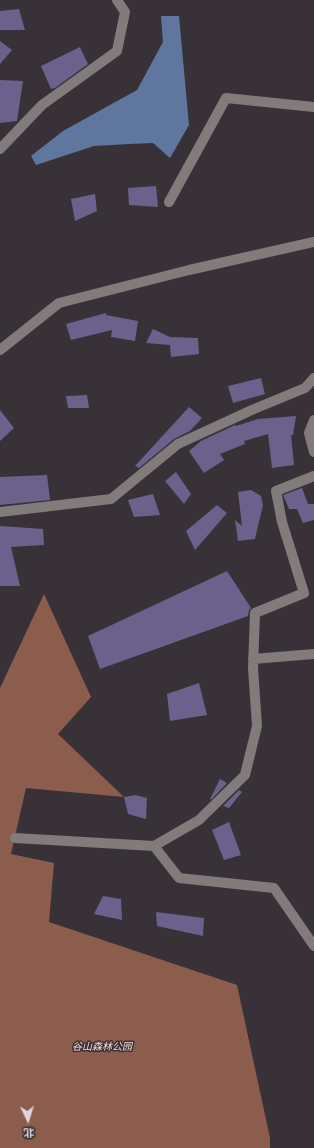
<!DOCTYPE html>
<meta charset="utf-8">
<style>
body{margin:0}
#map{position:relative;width:314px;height:1148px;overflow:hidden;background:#393138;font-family:Bitter,"Noto Sans SC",serif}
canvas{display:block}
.north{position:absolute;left:8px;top:1100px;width:40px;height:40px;-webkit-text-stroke:3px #393138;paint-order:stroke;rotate:176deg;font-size:11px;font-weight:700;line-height:16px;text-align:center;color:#dcd6db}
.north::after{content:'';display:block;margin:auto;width:14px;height:18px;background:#dcd6db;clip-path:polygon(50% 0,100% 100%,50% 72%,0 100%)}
</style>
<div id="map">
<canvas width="314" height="1148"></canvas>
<div class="north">北</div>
</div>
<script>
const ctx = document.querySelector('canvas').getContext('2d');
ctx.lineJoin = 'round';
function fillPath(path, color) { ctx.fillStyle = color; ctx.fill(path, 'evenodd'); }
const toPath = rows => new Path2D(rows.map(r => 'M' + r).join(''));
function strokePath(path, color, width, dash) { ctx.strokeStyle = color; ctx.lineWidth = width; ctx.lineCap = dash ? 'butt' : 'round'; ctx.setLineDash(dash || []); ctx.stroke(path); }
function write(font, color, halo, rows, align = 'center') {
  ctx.font = font + ' Bitter,"Noto Sans SC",serif'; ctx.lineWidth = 3; ctx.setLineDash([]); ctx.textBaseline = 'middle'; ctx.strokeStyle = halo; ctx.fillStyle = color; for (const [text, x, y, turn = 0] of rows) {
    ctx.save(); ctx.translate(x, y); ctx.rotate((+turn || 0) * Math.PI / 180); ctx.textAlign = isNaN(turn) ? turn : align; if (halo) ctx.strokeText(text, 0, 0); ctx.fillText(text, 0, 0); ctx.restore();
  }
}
const forest = toPath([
 [44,594,91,697,58,734,124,797,26,788,11,854,54,863,49,922,237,985,270,1138,270,1148,0,1148,0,688]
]);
const water = toPath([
 [161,16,179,16,189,125,170,158,153,143,129,144,94,146,36,165,31,156,63,131,137,90,163,42]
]);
const building = toPath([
 [19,9,25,30,0,30,0,11],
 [0,41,12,50,0,64],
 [80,47,88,64,55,88,51,89,41,66],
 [0,80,23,81,17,121,0,123],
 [156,186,158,207,129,205,128,188],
 [95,194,97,211,75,221,71,199],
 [106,313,106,315,138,321,135,341,111,337,112,330,71,340,66,324],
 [153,329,170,337,198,338,199,354,171,357,170,345,146,343],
 [261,378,265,394,233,403,228,386],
 [87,395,89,408,68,408,66,396],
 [189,407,202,418,190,431,174,439,139,468,135,466],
 [0,410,14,428,0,441],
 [296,416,293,435,291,435,294,465,272,468,268,434,244,441,245,444,220,454,224,460,204,473,189,451,201,441,235,425,236,426,258,419],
 [176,472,191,494,184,504,165,481],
 [47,475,50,500,0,505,0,477],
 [302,488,308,504,314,504,314,520,303,523,297,509,289,509,283,495],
 [251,490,261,496,263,505,255,539,238,541,235,520,242,526,238,492],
 [153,494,160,515,134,517,128,500],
 [217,505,227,513,195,550,186,531],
 [0,526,43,529,44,545,11,547,20,586,0,586],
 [227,571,251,608,249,610,248,616,100,669,88,636],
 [199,683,207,715,170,721,167,694],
 [220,779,227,783,211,800,210,799],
 [239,790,242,792,229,808,223,806],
 [135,795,147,798,146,819,128,814,124,797],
 [229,822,241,855,224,860,212,830],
 [103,896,121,899,122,920,94,914],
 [156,912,204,918,203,936,157,926]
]);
const minor = toPath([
 [0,149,42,105,117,51,125,12,117,0],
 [169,202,226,98,314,107],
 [0,350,59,303,189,270,314,242],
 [314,420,309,433,314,452],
 [0,512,111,499,178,444,254,409,305,388,314,378],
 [253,659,314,654],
 [15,838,154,846,199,820,245,775,257,726,253,668,255,613,304,593,282,522,276,491,314,476],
 [154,846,179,878,274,888,314,946]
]);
const parkNames = [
 ["谷山森林公园",102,1047]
];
fillPath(forest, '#8c5d4d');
fillPath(water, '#5f779e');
fillPath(building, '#6b618c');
strokePath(minor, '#817b7c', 10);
write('italic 10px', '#fadacf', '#393138', parkNames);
</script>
